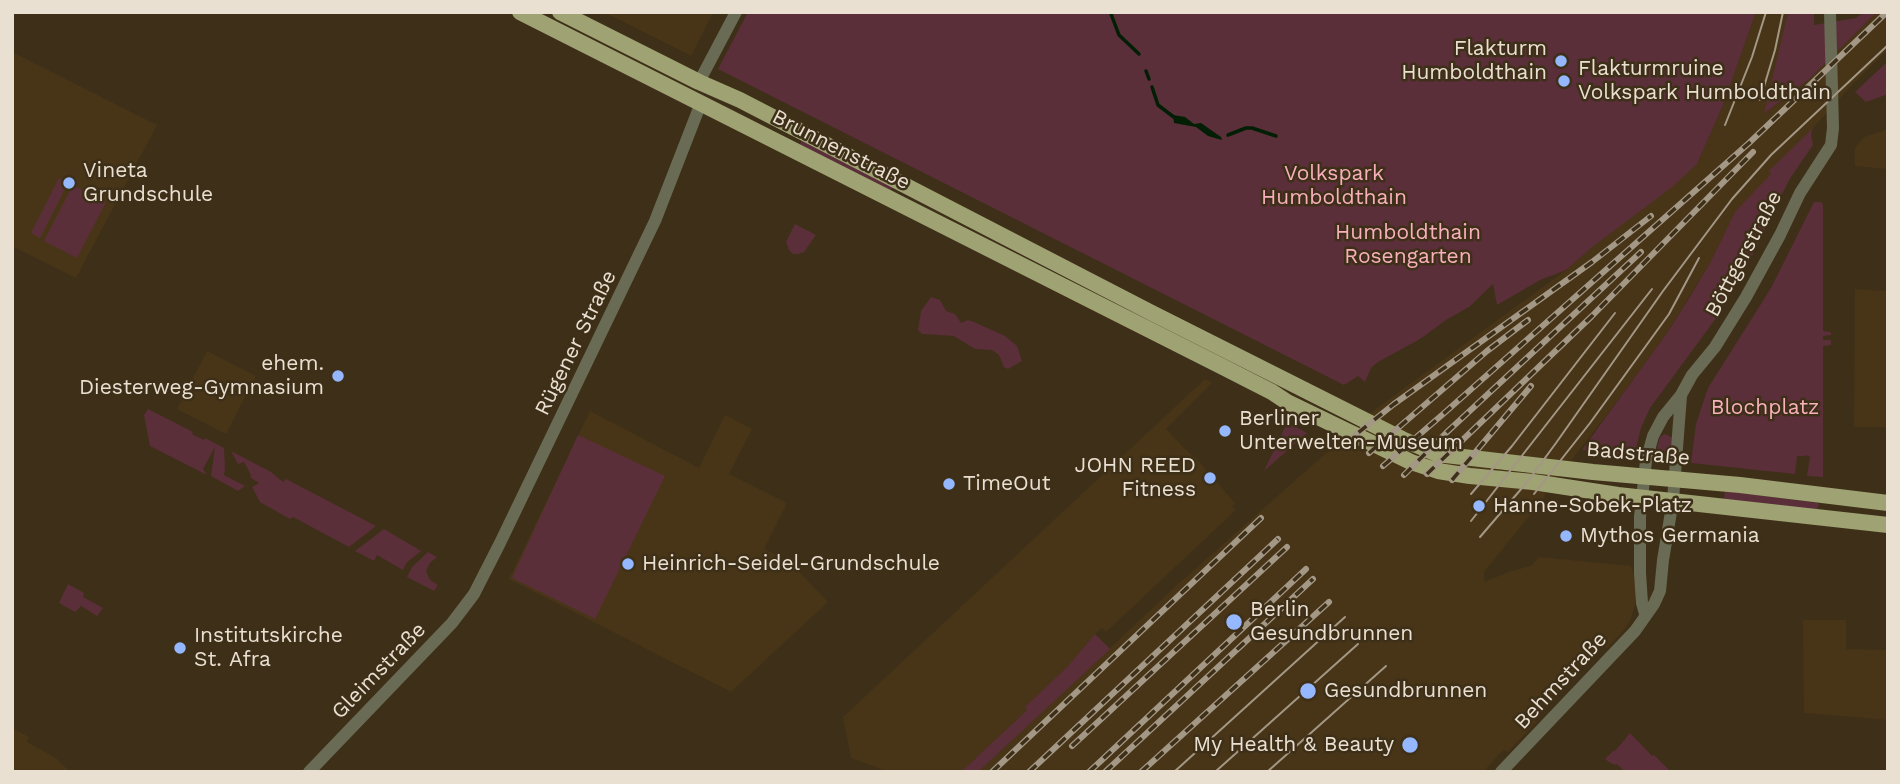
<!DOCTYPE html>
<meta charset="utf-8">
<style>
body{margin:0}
#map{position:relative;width:1900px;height:784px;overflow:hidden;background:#3e2f18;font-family:"Work Sans",sans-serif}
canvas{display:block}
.frame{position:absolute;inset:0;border:14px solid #eae0d2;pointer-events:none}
</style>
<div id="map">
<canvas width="1900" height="784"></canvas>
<div class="frame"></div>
</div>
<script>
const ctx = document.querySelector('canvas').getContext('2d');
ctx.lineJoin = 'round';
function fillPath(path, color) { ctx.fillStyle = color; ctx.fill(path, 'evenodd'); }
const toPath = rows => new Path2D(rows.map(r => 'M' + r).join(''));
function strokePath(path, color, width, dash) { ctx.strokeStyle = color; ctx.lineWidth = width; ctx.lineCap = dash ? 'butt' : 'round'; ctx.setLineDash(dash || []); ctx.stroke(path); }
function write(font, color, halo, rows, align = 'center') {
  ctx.font = font + ' "Work Sans",sans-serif'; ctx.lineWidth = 5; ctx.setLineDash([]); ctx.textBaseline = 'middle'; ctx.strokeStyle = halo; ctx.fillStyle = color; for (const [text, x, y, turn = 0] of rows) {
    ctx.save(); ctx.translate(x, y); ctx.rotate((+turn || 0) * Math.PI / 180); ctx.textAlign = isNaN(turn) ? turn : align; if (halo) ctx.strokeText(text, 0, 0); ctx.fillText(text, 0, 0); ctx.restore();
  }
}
const built = toPath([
 [604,12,713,12,691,56],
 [1756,12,1788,12,1765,114,1808,80,1877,12,1888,12,1888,49,1851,86,1813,128,1770,171,1772,174,1735,212,1710,263,1667,333,1609,412,1545,494,1544,498,1484,572,1484,582,1511,571,1531,566,1539,557,1631,566,1636,582,1635,605,1630,621,1623,631,1607,648,1602,646,1534,718,1536,722,1508,752,1503,750,1483,772,978,772,1177,585,1377,408,1566,270,1592,247,1697,164,1723,105],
 [12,52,157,125,76,278,12,246],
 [1888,129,1888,169,1855,166,1855,148,1864,137],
 [1855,289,1888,291,1888,427,1854,427],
 [207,351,256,376,226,434,177,409],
 [1205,379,1212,383,1166,429,1193,457,1194,456,1235,503,1232,506,1236,510,1106,632,1102,628,1095,634,1068,666,1025,707,1027,710,961,772,889,772,851,758,843,717],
 [590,411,699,468,725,415,752,429,729,474,787,503,764,549,790,562,828,602,731,692,509,579],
 [1803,620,1846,620,1846,649,1888,650,1888,720,1804,713],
 [12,728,29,737,27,742,56,758,70,772,12,772]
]);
const green = toPath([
 [748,12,1756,12,1723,105,1697,164,1672,187,1592,247,1566,270,1540,280,1497,305,1493,284,1469,307,1446,320,1420,339,1378,362,1371,368,1365,382,1358,376,1344,385,718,69],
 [1788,12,1814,12,1814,25,1856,18,1863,12,1877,12,1808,80,1764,114],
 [1888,61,1888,94,1866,102,1855,92],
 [1813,128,1811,134,1813,145,1789,180,1752,256,1719,314,1650,408,1641,428,1634,456,1582,450,1667,333,1688,300,1710,263,1735,212,1771,174,1769,171],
 [801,141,803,141,893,187,890,192,800,146],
 [59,178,68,183,40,238,31,233],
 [73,185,106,202,77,258,44,241],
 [1814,202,1821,202,1823,205,1823,331,1831,332,1831,335,1823,336,1823,340,1831,340,1831,345,1823,346,1823,477,1807,476,1810,457,1806,455,1805,456,1797,456,1795,474,1691,463,1696,424,1708,388,1771,288],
 [795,224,816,235,804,252,798,254,793,254,789,250,786,242],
 [931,297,940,300,946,311,955,314,961,323,968,320,974,322,1005,336,1017,346,1022,361,1008,369,1004,367,999,355,992,350,975,349,954,336,922,334,918,330,921,311],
 [148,409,193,432,192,434,204,440,205,438,224,448,225,468,224,475,245,486,238,491,211,476,215,447,203,469,207,475,150,446,144,415],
 [1289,423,1307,433,1264,471,1285,427],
 [1665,434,1671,437,1672,440,1670,461,1654,459,1660,437],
 [578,435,665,476,595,619,512,578],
 [231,451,271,472,283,482,286,479,376,526,349,547,293,517,290,519,260,502,252,487,259,483,250,477,251,475,244,462,238,464],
 [1725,491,1818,503,1819,505,1817,510,1724,499],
 [384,529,421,551,406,563,403,570,377,555,374,561,355,551],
 [428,552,437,557,430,563,426,571,430,580,438,585,434,591,407,577,412,567],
 [68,584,84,593,83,597,103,608,97,616,81,606,75,612,59,603],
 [1095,634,1110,649,978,772,961,772,1027,710,1025,707,1068,666],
 [1630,733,1652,756,1654,755,1671,772,1625,772,1617,764,1615,765,1609,762,1605,759,1614,750,1615,751]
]);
const water = toPath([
 [1173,115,1185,117,1194,124,1201,123,1221,137,1222,140,1208,136,1196,127,1174,123]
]);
const stream = toPath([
 [1111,14,1119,35,1139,54],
 [1146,71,1149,79],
 [1152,87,1158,105,1175,118],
 [1228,135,1246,128,1252,128,1276,136]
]);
const minor = toPath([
 [699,82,736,12],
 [1645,614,1642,603,1640,573,1640,517,1646,461,1653,436,1663,417,1681,395,1692,375,1715,347,1746,297,1780,235,1800,193,1831,145,1833,128,1830,12],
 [309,772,452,623,474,594,500,543,655,221,701,103],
 [1501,772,1635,631,1654,604,1660,591,1663,560,1673,500,1681,396]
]);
const major = toPath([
 [520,12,1223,367,1272,392,1287,402,1411,462,1438,471,1470,476,1533,482,1618,495,1888,525],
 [560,12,699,82,740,100,1150,312,1402,439,1437,454,1593,472,1740,485,1888,503]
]);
const tram = toPath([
 [1760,100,1775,50,1783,12],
 [1725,125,1752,57,1766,12],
 [1471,494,1512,446,1615,313],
 [1534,494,1590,423,1669,314,1699,258],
 [1471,521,1652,289],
 [1480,537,1528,481,1556,443,1663,291,1732,199,1771,155,1888,45],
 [1174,772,1345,617],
 [1215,772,1358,644],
 [1267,772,1386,666]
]);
const rail = toPath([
 [1343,445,1394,404,1592,262,1651,216],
 [1369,453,1487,351,1528,320],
 [1383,466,1442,415,1749,143,1887,12],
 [1427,474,1592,316,1753,152],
 [1404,475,1446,433,1641,252],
 [1452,480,1531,386],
 [1072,746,1287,547],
 [992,772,1261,518],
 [1029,772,1278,539],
 [1089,772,1306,569],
 [1105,772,1313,579],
 [1141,772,1329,602]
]);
const markers = [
 [1561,61,7,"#94b7fd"],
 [1564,81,7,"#94b7fd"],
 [69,183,7,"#94b7fd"],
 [338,376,7,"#94b7fd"],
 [1225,431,7,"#94b7fd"],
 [1210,478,7,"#94b7fd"],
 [949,484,7,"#94b7fd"],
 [1479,506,7,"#94b7fd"],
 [1566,536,7,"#94b7fd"],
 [628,564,7,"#94b7fd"],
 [1234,622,9,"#94b7fd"],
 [180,648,7,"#94b7fd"],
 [1308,691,9,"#94b7fd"],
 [1410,745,9,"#94b7fd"]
];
const poiNames = [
 ["Flakturm",1547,49,"right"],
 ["Humboldthain",1547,73,"right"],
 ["Flakturmruine",1578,69],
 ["Volkspark Humboldthain",1578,93],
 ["Vineta",83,171],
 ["Grundschule",83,195],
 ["ehem.",324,364,"right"],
 ["Diesterweg-Gymnasium",324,388,"right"],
 ["Berliner",1239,419],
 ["Unterwelten-Museum",1239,443],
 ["JOHN REED",1196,466,"right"],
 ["Fitness",1196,490,"right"],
 ["TimeOut",963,484],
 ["Hanne-Sobek-Platz",1493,506],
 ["Mythos Germania",1580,536],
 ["Heinrich-Seidel-Grundschule",642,564],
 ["Berlin",1250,610],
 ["Gesundbrunnen",1250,634],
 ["Institutskirche",194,636],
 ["St. Afra",194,660],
 ["Gesundbrunnen",1324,691],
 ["My Health & Beauty",1394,745,"right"]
];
const streetNames = [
 ["Brunnenstraße",841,150,27],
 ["Böttgerstraße",1744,254,-62],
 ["Rügener Straße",576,343,-64],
 ["Badstraße",1638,454,5],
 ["Gleimstraße",379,671,-46],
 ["Behmstraße",1561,681,-47]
];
const parkNames = [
 ["Volkspark",1334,174],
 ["Humboldthain",1334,198],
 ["Humboldthain",1408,233],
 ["Rosengarten",1408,257],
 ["Blochplatz",1765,408]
];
fillPath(built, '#483517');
fillPath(green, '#5b2f39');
fillPath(water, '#021f05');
strokePath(stream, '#021f05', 3.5);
strokePath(minor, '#696b54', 12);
strokePath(major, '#9fa273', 16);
strokePath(tram, '#a39785', 2);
strokePath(rail, '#a39785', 6);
strokePath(rail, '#3e2f18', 3.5, [10]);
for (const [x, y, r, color] of markers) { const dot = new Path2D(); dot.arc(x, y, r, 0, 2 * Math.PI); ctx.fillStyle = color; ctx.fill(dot); strokePath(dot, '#3e2f18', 2.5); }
write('21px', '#eae0d2', '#3e2f18', poiNames, 'left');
write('21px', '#eae0d2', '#3e2f18', streetNames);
write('21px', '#f8b0bd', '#3e2f18', parkNames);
</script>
